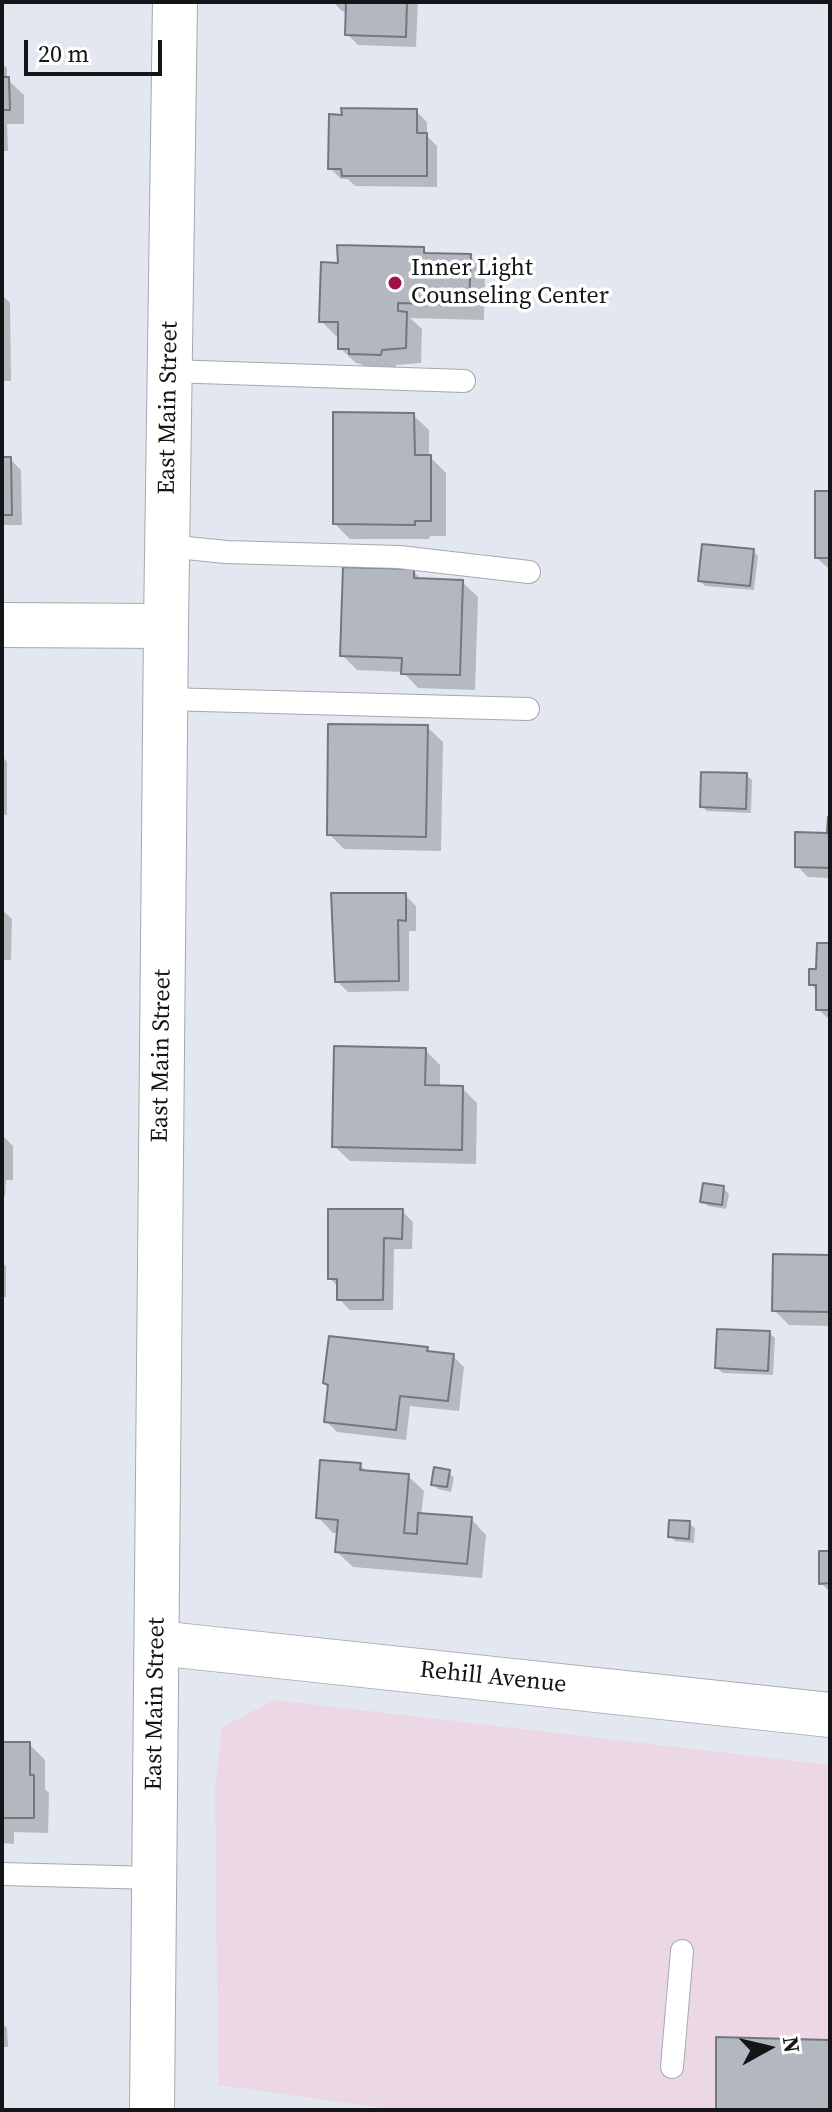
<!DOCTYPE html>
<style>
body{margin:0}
#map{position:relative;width:832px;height:2112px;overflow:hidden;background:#e3e8f0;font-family:"Source Serif 4",serif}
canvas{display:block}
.frame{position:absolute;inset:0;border:4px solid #131517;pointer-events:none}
.north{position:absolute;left:728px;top:2008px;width:80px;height:80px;-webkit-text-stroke:6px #fff;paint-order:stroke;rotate:82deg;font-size:22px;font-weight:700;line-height:32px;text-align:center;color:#131517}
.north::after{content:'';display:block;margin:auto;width:28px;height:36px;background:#131517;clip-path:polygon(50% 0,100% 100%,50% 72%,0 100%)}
.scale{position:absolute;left:24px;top:40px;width:138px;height:36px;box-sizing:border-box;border:4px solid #131517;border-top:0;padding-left:10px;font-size:24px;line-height:28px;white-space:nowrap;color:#131517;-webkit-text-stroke:6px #fff;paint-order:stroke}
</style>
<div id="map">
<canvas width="832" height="2112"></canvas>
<div class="frame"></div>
<div class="north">N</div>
<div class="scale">20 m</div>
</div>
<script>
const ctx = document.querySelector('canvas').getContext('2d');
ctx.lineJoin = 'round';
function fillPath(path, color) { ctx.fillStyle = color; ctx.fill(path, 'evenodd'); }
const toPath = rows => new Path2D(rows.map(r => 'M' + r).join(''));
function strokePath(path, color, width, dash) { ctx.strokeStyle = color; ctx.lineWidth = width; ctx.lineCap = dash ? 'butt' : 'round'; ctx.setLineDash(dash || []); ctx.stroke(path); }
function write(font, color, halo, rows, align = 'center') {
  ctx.font = font + ' "Source Serif 4",serif'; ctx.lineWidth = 7; ctx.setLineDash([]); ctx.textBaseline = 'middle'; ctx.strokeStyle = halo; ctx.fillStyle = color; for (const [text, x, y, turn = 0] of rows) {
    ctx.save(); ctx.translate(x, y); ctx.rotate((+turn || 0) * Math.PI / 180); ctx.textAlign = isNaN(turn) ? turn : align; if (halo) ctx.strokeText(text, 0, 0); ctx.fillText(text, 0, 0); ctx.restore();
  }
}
const medical = toPath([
 [275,1700,830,1765,830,2110,398,2110,218,2085,215,1788,222,1727]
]);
const shadow = toPath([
 [333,2,418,2,416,47,358,45,347,34,348,12,342,11],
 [2,63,7,68,7,79,24,95,24,124,7,124,8,151,3,151,2,175],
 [416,111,427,122,427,136,437,146,437,187,355,186,348,179,341,179,330,168,344,117],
 [423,249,429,255,470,256,485,271,484,320,410,318,422,329,421,363,396,365,396,369,366,368,361,364,356,363,340,348,340,336,336,336,321,321,340,265],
 [2,295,10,303,11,381,2,381],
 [413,415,429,430,429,456,446,473,446,536,430,536,429,539,350,539,335,524],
 [2,459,10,459,21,470,22,525,2,525],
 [830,493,830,568,828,568,817,558],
 [753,551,758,556,754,590,705,586,700,581],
 [413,571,422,580,462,582,478,597,475,690,418,688,403,672,357,670,342,655],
 [427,727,443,742,441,851,344,849,329,834],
 [2,756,7,762,7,815,2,815],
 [746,775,752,780,751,813,707,811,702,806],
 [830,823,830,878,808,877,797,866,797,834,829,835],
 [405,895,416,906,416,931,409,931,409,991,348,992,337,981],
 [2,910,12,919,11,960,2,960],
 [830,945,830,1020,818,1009,818,992,811,984],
 [425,1050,440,1065,440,1087,462,1088,477,1103,476,1164,350,1161,334,1146],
 [2,1135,13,1146,13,1180,6,1180,5,1196,2,1196],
 [723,1188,729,1194,726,1209,708,1206,702,1201],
 [402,1211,413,1222,412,1249,394,1249,393,1310,350,1310,339,1299,339,1288,330,1278],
 [830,1257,830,1326,789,1325,774,1310],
 [2,1262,6,1266,6,1297,2,1297],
 [769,1333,775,1338,773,1375,723,1373,717,1368],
 [427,1349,431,1353,453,1356,464,1367,459,1411,410,1406,406,1440,337,1432,326,1421,330,1387,325,1383],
 [2,1413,4,1416,4,1457,2,1457],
 [360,1465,367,1472,408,1476,424,1491,421,1515,471,1519,486,1535,482,1578,353,1567,337,1552,339,1533,333,1533,318,1517],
 [449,1472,454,1478,451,1492,438,1489,433,1484],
 [689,1523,695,1528,694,1543,675,1541,670,1536],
 [830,1553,830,1592,821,1583],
 [2,1744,29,1744,45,1760,45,1789,49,1793,48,1833,14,1832,14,1844,2,1843],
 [2,2023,7,2028,8,2047,2,2047]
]);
const building = toPath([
 [346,2,407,2,406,37,345,35,346,2],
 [2,77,9,77,10,110,2,110,2,77],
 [341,108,417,109,417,133,427,133,427,176,342,176,341,169,328,169,329,114,342,115,341,108],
 [337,245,424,247,424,253,471,254,469,305,398,303,398,311,407,312,406,348,382,350,381,355,349,354,349,349,338,349,338,322,319,322,321,262,338,263,337,245],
 [333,412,414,413,415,455,431,455,431,521,415,521,415,525,333,524,333,412],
 [2,457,11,457,12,515,2,515,2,457],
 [815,491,830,491,830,558,815,558,815,491],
 [702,544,754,549,750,586,698,581,702,544],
 [343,567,414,569,414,578,463,580,460,675,401,674,402,658,340,656,343,567],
 [328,724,428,725,426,837,327,835,328,724],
 [701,772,747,773,746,809,700,807,701,772],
 [828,817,830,868,795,867,795,832,827,833,828,817],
 [331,893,406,893,406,921,398,920,399,981,335,982,331,893],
 [817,943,830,943,830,1010,816,1010,816,985,809,985,809,969,816,969,817,943],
 [334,1046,426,1048,425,1085,463,1086,462,1150,332,1147,334,1046],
 [703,1183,724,1186,722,1205,700,1202,703,1183],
 [328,1209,403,1209,402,1239,384,1238,383,1300,337,1300,337,1279,328,1279,328,1209],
 [773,1254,830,1255,830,1367,830,1312,772,1311,773,1254],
 [717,1329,770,1331,768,1371,715,1368,717,1329],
 [329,1336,428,1347,427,1351,454,1354,448,1401,400,1396,396,1430,324,1422,328,1385,323,1383,329,1336],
 [320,1460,361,1463,360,1470,409,1474,404,1533,417,1534,418,1513,472,1517,467,1564,335,1552,338,1520,316,1518,320,1460],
 [434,1467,450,1470,447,1487,431,1485,434,1467],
 [669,1520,690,1521,689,1539,668,1537,669,1520],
 [819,1551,830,1551,830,1583,819,1584,819,1551],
 [2,1742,30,1742,30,1775,34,1775,34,1818,2,1818,2,1742],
 [716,2037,830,2040,830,2110,716,2110,716,2037]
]);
const lane = toPath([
 [170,371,464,381],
 [167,546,226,552,399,557,529,572],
 [165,699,528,709],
 [2,1874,154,1878],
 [672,2067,682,1951]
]);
const street = toPath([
 [2,625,166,626],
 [157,1643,830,1715]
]);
const secondary = toPath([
 [152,2110,166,626,175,2]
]);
const markers = [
 [395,283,8,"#a60f45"]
];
const poiNames = [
 ["Inner Light",411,269],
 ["Counseling Center",411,297]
];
const streetNames = [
 ["East Main Street",169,408,-89],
 ["East Main Street",162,1056,-89],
 ["Rehill Avenue",493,1678,6],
 ["East Main Street",156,1704,-89]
];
fillPath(medical, '#ecd7e5');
fillPath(shadow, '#0003');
fillPath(building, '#b3b8c0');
strokePath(building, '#72777e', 2);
strokePath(lane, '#a4a9b1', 24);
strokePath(street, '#a4a9b1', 46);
strokePath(secondary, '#a4a9b1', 46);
strokePath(lane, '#fff', 22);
strokePath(street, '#fff', 44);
strokePath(secondary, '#fff', 44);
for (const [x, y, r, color] of markers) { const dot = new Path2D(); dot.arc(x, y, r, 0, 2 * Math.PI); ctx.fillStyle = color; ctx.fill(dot); strokePath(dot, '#fff', 3); }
write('24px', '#131517', '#fff', poiNames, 'left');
write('24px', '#131517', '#fff', streetNames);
</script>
